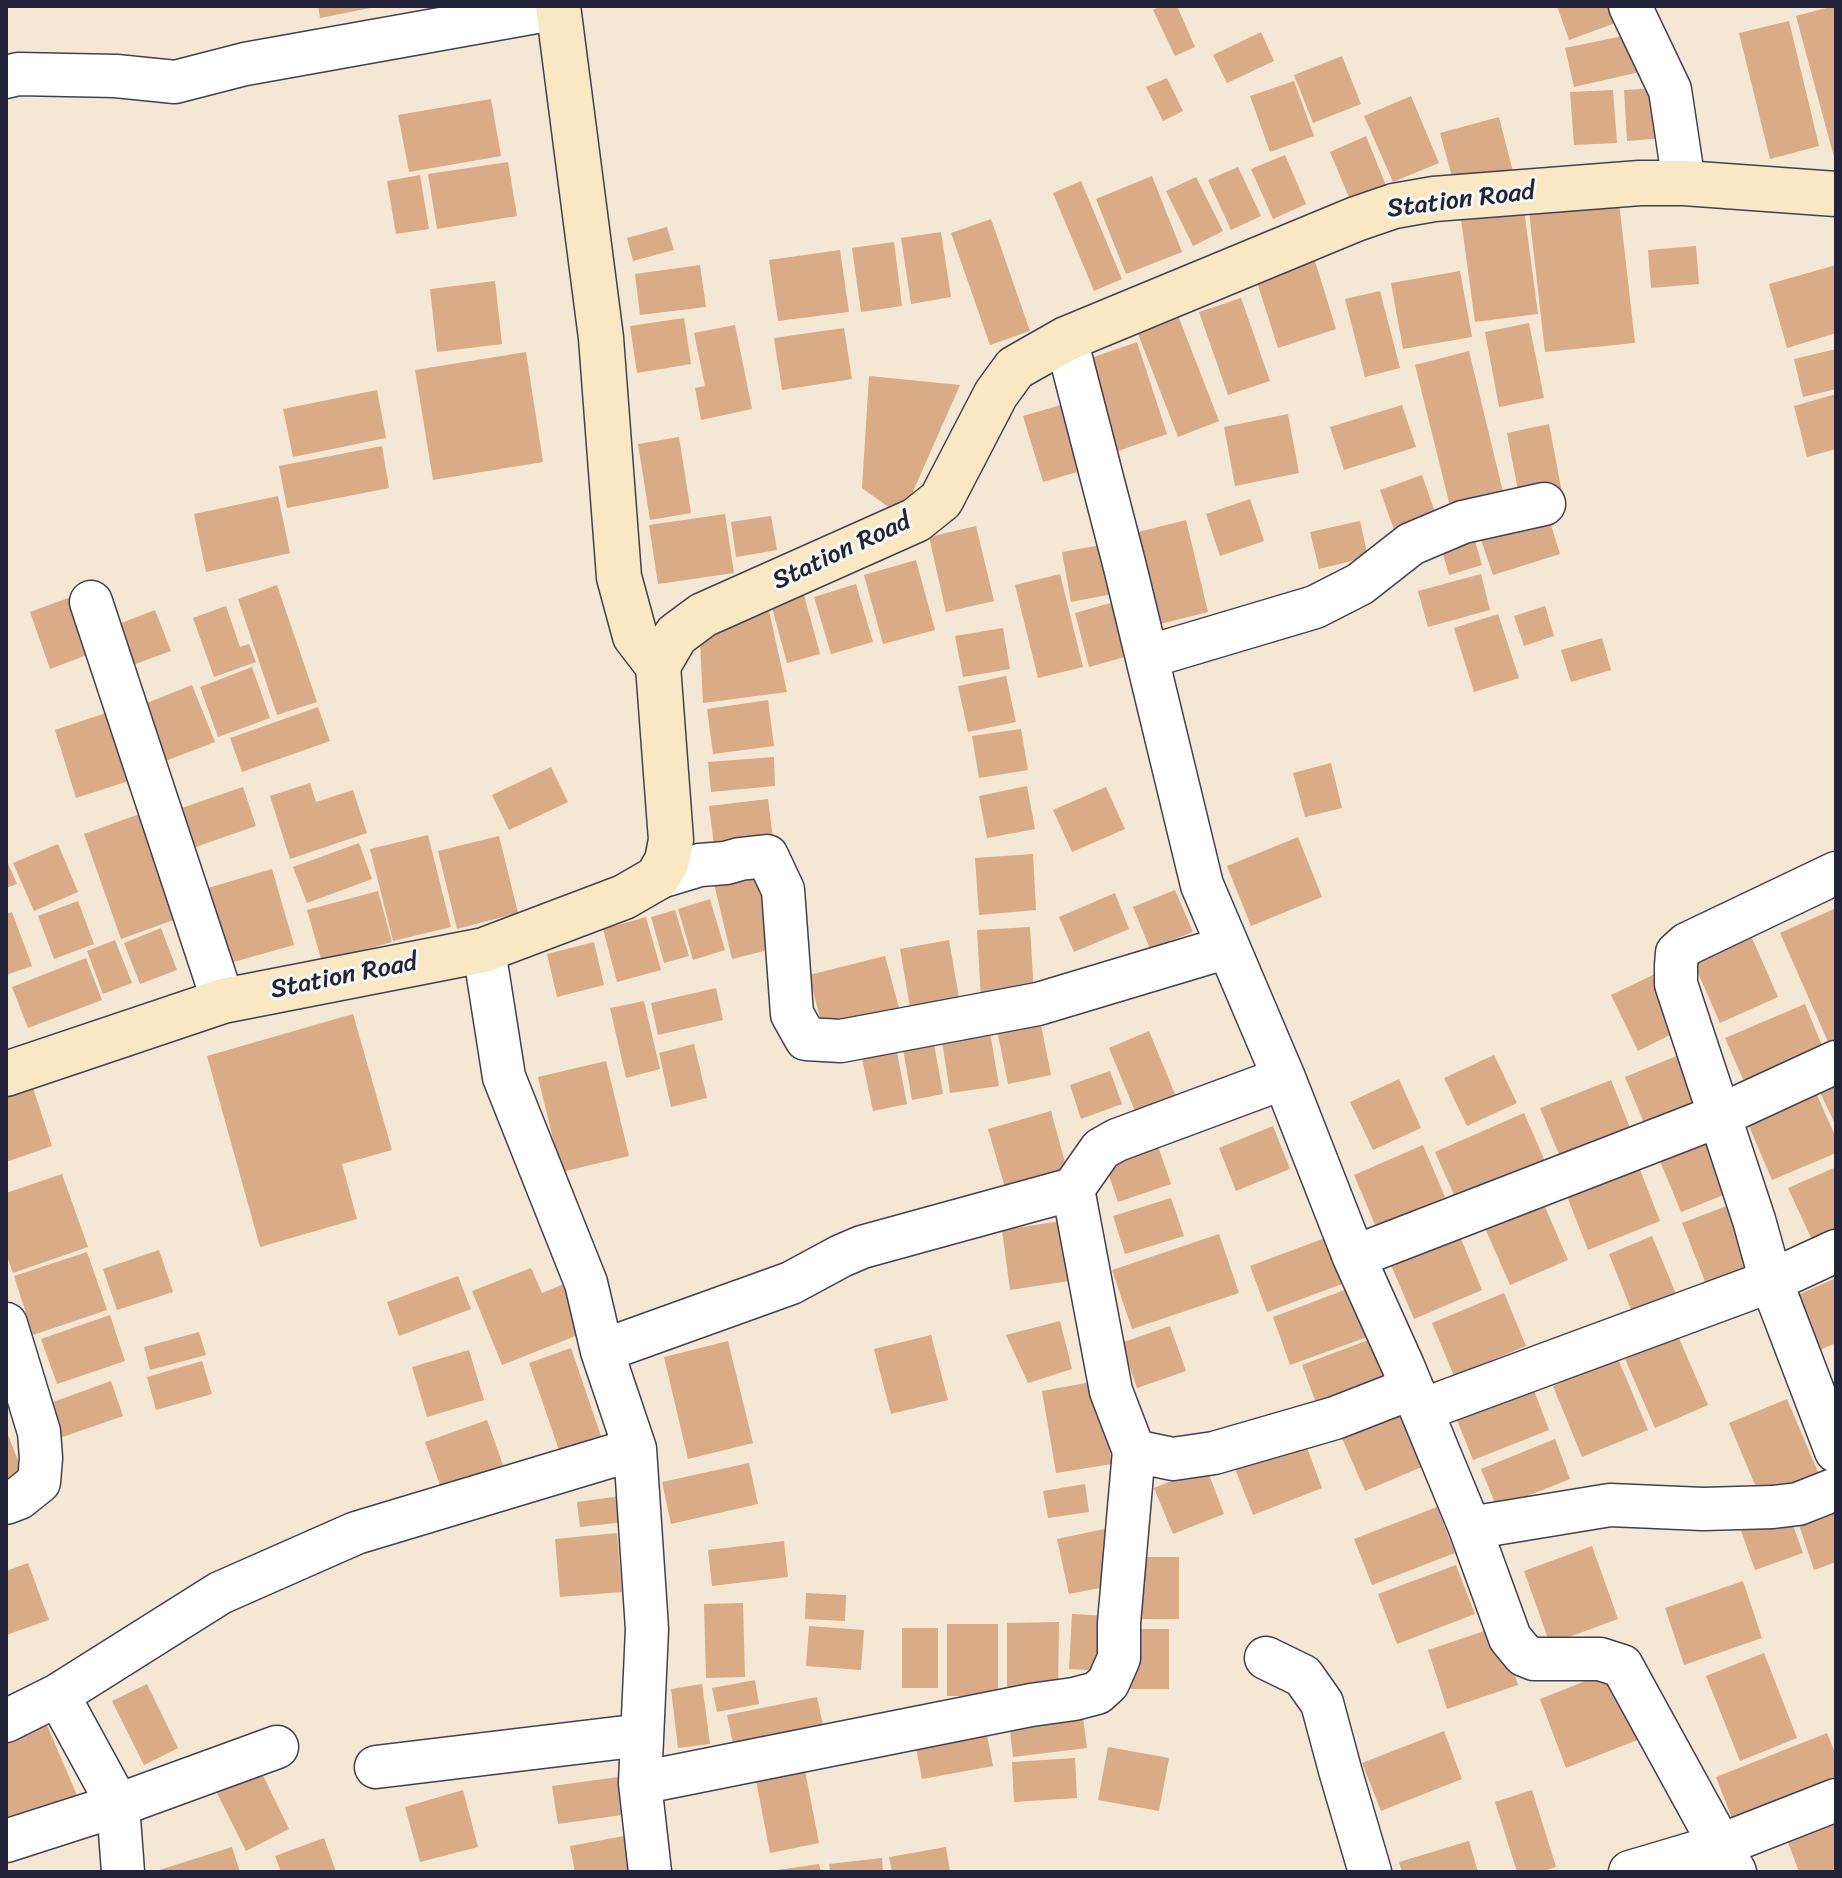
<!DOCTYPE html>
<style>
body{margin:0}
#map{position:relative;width:1842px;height:1878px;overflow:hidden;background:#f4e7d4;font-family:Sriracha,sans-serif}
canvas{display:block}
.frame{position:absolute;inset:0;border:8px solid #22223b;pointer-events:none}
</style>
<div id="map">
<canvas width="1842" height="1878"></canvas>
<div class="frame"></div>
</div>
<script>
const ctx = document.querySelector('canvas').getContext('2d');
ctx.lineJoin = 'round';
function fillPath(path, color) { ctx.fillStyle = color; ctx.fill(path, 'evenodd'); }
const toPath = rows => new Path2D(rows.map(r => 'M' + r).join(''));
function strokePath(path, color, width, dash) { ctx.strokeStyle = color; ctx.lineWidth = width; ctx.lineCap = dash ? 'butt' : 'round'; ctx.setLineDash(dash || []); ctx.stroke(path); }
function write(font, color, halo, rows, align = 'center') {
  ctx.font = font + ' Sriracha,sans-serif'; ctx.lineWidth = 6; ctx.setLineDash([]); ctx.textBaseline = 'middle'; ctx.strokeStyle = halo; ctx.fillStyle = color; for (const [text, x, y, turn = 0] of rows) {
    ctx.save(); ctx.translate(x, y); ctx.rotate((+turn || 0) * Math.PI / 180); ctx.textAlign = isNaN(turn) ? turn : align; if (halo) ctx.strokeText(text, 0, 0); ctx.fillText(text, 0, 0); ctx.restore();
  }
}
const building = toPath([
 [318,6,375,6,375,7,320,18],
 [1161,6,1177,6,1195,47,1175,56,1153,10],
 [1557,6,1624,6,1629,18,1569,40],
 [1834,6,1836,6,1835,161,1796,16],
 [1789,21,1819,146,1770,159,1739,33],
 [1261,32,1274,61,1227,83,1213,55],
 [1637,33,1644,71,1574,87,1565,48],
 [1342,56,1361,104,1313,123,1294,75],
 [1167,78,1183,111,1163,121,1146,87],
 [1294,81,1314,136,1270,152,1250,96],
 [1663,88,1665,138,1627,141,1624,90],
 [1613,90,1617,143,1574,145,1570,92],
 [1411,96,1439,163,1393,182,1364,116],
 [491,99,501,156,409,172,398,115],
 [1499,117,1514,176,1456,191,1440,133],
 [1366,136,1387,188,1351,202,1330,152],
 [1285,155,1306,204,1273,219,1251,169],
 [508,162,517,216,437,229,428,174],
 [1238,167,1261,216,1231,230,1208,180],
 [420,175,429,229,396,234,387,181],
 [1152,176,1182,252,1126,274,1096,199],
 [1196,177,1223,231,1193,246,1166,191],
 [1081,181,1122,279,1094,291,1053,193],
 [1618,193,1635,343,1545,352,1528,203],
 [1523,202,1538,314,1475,322,1460,212],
 [991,219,1030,331,990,345,951,233],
 [667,227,674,250,633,261,627,238],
 [941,232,951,297,911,304,901,238],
 [894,242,902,306,861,312,852,248],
 [1696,246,1699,284,1651,288,1648,250],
 [840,250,849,312,778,321,769,260],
 [1315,261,1336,329,1278,348,1256,279],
 [700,265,706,307,640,315,635,274],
 [1836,265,1836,333,1787,348,1769,284],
 [1460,271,1472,337,1403,349,1391,283],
 [495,281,502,344,437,352,430,289],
 [1380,291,1400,368,1365,377,1345,299],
 [1241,298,1270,381,1228,395,1199,312],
 [684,318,691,364,637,373,630,326],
 [1179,318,1219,421,1178,437,1138,334],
 [1529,323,1544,398,1499,407,1485,332],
 [735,325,752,409,701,420,695,388,705,386,694,333],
 [844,328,852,379,782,390,774,338],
 [1137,342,1167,434,1115,452,1085,360],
 [1836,349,1836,389,1803,397,1794,359],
 [1469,351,1503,492,1450,506,1415,365],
 [526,352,543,462,433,480,415,370],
 [869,376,960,385,911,496,890,508,862,488],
 [377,390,386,438,293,457,283,409],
 [1836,394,1836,449,1807,457,1794,406],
 [1064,404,1084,470,1043,482,1023,416],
 [1402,405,1416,447,1344,470,1330,427],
 [1288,414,1299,473,1235,486,1224,427],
 [1549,424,1563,498,1521,506,1507,433],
 [679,437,691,513,650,520,638,444],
 [382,446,389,488,287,508,279,466],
 [1422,475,1437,518,1395,533,1380,490],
 [278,496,290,553,206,572,194,514],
 [1250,499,1264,541,1220,556,1206,514],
 [725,514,734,573,658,584,649,525],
 [1548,515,1560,554,1493,575,1480,537],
 [771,516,777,550,736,557,731,522],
 [1186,520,1208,612,1160,624,1138,532],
 [1360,521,1368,557,1319,569,1310,532],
 [976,526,994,601,946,612,929,537],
 [1471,527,1482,565,1449,575,1438,536],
 [1112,543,1122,592,1071,602,1062,552],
 [916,560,935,630,883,644,864,575],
 [1060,574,1083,667,1038,678,1015,585],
 [1481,574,1490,610,1428,627,1418,591],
 [856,584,873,642,831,654,814,597],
 [277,585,317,702,277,715,238,599],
 [79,594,100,650,50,669,30,612],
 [804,595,820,654,787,663,771,604],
 [1118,601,1132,655,1089,667,1075,613],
 [226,606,240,647,249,644,256,662,214,677,193,618],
 [768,606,787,692,703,703,700,642,712,630],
 [1545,606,1554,636,1524,646,1514,616],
 [155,610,171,651,119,670,103,630],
 [1498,614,1519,678,1474,692,1454,628],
 [1003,628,1010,669,963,677,955,636],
 [1602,638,1611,670,1571,682,1561,650],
 [252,667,270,718,218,737,200,687],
 [1006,676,1016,722,968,732,958,686],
 [192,685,215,742,163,762,142,705],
 [768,700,774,746,713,754,707,709],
 [318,707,330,741,242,772,230,738],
 [115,710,138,778,76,798,55,730],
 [1021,729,1028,770,979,778,972,736],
 [774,757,775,786,711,792,708,762],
 [1331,763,1342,808,1305,817,1293,773],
 [551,767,568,802,509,830,492,795],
 [310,783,316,802,353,790,367,833,290,859,270,796],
 [1027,786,1035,829,987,838,979,796],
 [243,787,256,826,184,851,170,812],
 [1106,787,1125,829,1072,852,1053,810],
 [768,799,773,838,714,845,709,806],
 [148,811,185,916,121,939,84,834],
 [428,835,451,927,393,941,370,849],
 [499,836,518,913,457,929,438,851],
 [1298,837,1322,897,1251,926,1227,866],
 [359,843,372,879,307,903,293,867],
 [58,844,78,892,34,911,13,863],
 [1033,854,1036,910,979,915,975,858],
 [6,859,17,884,6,888],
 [759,863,780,947,732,959,712,875],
 [272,869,294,945,223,965,201,890],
 [1175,890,1193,932,1150,949,1133,907],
 [378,891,392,942,322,962,307,910],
 [1115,893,1129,929,1074,952,1059,917],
 [710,899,725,950,693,960,678,909],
 [78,901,94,944,54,959,38,916],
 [1836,908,1836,1041,1829,1044,1780,933],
 [675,910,689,956,664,963,651,917],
 [12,912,32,966,6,975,6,914],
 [646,917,661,970,617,982,603,929],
 [1030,927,1034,995,981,999,977,930],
 [161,928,177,970,140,984,124,943],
 [1752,938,1778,997,1720,1023,1694,964],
 [115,940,132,983,103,994,87,951],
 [949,940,959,998,910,1007,900,949],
 [594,942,604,985,557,997,547,954],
 [885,956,899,1008,823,1029,809,975],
 [86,958,102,1000,28,1028,12,987],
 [1655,974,1682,1029,1638,1051,1611,995],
 [716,988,723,1020,658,1035,651,1003],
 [644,1001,660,1069,626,1078,610,1008],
 [1805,1004,1825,1053,1746,1086,1725,1038],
 [1038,1010,1051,1075,1008,1084,995,1020],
 [353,1014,392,1150,342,1164,357,1219,260,1247,207,1056],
 [988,1020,999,1086,950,1093,940,1028],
 [931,1027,943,1094,912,1100,900,1032],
 [1149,1031,1177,1099,1137,1116,1109,1048],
 [894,1037,907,1104,873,1111,859,1044],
 [694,1044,707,1098,671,1107,659,1053],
 [1689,1051,1707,1097,1644,1123,1625,1077],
 [1494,1055,1517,1103,1467,1126,1444,1078],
 [606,1061,629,1156,561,1172,538,1077],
 [1110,1071,1122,1104,1081,1119,1070,1085],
 [1836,1074,1836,1126,1816,1084],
 [1399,1079,1421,1128,1373,1150,1350,1102],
 [1611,1080,1634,1138,1564,1167,1540,1108],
 [32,1085,52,1146,6,1162,6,1094],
 [1817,1095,1836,1138,1836,1153,1772,1180,1748,1124],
 [1051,1111,1070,1181,1008,1198,988,1129],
 [1524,1113,1547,1166,1458,1204,1435,1152],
 [1273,1126,1290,1169,1236,1191,1219,1148],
 [1711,1141,1731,1192,1681,1212,1660,1161],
 [1157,1143,1171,1184,1118,1202,1104,1161],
 [1423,1145,1445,1197,1376,1227,1354,1175],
 [1637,1162,1660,1221,1588,1250,1565,1191],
 [1836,1167,1836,1230,1812,1240,1788,1188],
 [62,1174,88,1247,13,1273,6,1254,6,1193],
 [1539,1193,1568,1260,1510,1285,1481,1219],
 [1171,1198,1184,1236,1125,1254,1113,1216],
 [1732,1204,1756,1264,1706,1284,1682,1223],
 [1068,1220,1076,1280,1010,1290,1002,1230],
 [1457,1229,1482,1290,1414,1319,1388,1258],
 [1219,1234,1239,1293,1132,1329,1112,1270],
 [1333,1235,1350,1281,1267,1312,1250,1266],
 [1652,1236,1676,1294,1632,1312,1609,1254],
 [159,1250,173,1292,117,1310,103,1269],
 [87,1252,107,1310,33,1335,14,1276],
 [531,1268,542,1293,564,1284,583,1333,502,1365,472,1291],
 [458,1276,471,1309,399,1336,387,1302],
 [1836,1278,1836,1343,1808,1355,1784,1301],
 [1355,1286,1373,1335,1290,1365,1273,1317],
 [1504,1293,1526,1346,1454,1376,1432,1323],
 [110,1315,125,1361,57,1384,41,1339],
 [1060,1321,1072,1369,1028,1383,1006,1335],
 [1170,1326,1186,1371,1137,1388,1121,1343],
 [199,1332,206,1355,150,1370,144,1347],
 [931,1335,948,1400,891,1414,874,1349],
 [1379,1336,1397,1382,1319,1411,1302,1365],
 [1678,1336,1708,1405,1655,1428,1625,1359],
 [728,1341,753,1443,688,1459,664,1357],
 [571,1348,602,1439,560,1453,529,1363],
 [469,1350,484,1400,427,1417,412,1367],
 [1618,1359,1648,1430,1582,1457,1553,1386],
 [202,1361,212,1394,156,1410,147,1377],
 [111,1381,123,1416,54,1440,42,1406],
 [1097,1381,1112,1464,1056,1473,1042,1391],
 [1532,1385,1549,1430,1473,1460,1455,1415],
 [1787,1399,1818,1472,1760,1497,1729,1423],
 [1404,1401,1431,1463,1365,1491,1338,1429],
 [487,1420,503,1465,441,1488,425,1442],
 [6,1430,23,1473,6,1480],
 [1555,1439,1570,1479,1497,1508,1481,1469],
 [1304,1440,1322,1488,1253,1515,1234,1466],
 [749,1463,758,1504,671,1524,662,1482],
 [1206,1467,1224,1514,1173,1534,1154,1488],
 [1085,1484,1089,1512,1048,1518,1043,1491],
 [621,1496,624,1522,580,1527,577,1502],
 [1836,1499,1836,1562,1814,1570,1795,1513],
 [1437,1507,1455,1553,1372,1585,1354,1539],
 [1787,1508,1803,1553,1755,1570,1739,1525],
 [1109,1528,1120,1584,1069,1594,1057,1539],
 [617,1533,622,1592,560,1597,555,1539],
 [784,1541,788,1577,712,1586,708,1550],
 [1592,1546,1618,1619,1550,1644,1524,1571],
 [1125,1557,1179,1557,1179,1619,1125,1619],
 [28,1563,49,1620,6,1635,6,1571],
 [1456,1565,1475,1614,1397,1644,1378,1594],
 [1743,1581,1762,1638,1684,1665,1665,1608],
 [806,1593,846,1595,845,1621,805,1619],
 [743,1603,745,1677,706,1678,704,1604],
 [1072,1614,1111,1616,1108,1671,1069,1669],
 [1059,1622,1058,1692,1007,1693,1007,1623],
 [947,1624,998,1624,998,1696,947,1696],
 [809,1626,864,1630,861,1670,806,1666],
 [1499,1626,1518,1685,1447,1709,1428,1650],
 [902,1628,938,1628,938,1688,902,1688],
 [1120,1629,1169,1629,1169,1689,1120,1689],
 [1764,1653,1797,1738,1740,1761,1706,1676],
 [1613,1670,1640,1739,1566,1768,1540,1699],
 [755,1680,759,1704,717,1712,712,1688],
 [147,1684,178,1748,144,1765,112,1701],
 [702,1684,710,1744,678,1748,671,1689],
 [817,1697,824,1730,734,1748,727,1715],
 [1081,1703,1087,1748,1013,1757,1008,1713],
 [46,1723,79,1800,6,1822,6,1741],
 [985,1725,993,1766,922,1779,914,1738],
 [1444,1731,1462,1779,1381,1811,1362,1763],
 [1827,1733,1836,1755,1836,1780,1733,1821,1716,1777],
 [1108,1747,1169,1758,1159,1811,1098,1800],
 [802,1755,819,1843,770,1853,753,1765],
 [1075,1758,1077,1798,1014,1802,1012,1762],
 [258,1765,289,1829,246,1851,214,1787],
 [618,1777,622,1815,558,1824,552,1786],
 [463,1790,478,1847,420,1862,405,1807],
 [1532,1790,1556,1867,1540,1872,1517,1872,1495,1802],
 [1836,1818,1836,1872,1799,1872,1786,1837],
 [635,1834,642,1872,575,1872,570,1846],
 [324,1838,336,1872,281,1872,275,1856],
 [1469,1841,1478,1872,1402,1872,1399,1862],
 [232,1847,240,1872,156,1872,156,1871],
 [946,1847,950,1872,892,1872,889,1857],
 [882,1858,883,1872,830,1872,829,1864],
 [819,1864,821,1872,778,1872,778,1870]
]);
const street = toPath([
 [1630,6,1670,90,1684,183],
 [6,77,18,74,116,76,175,82,245,64,558,8],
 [1066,339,1125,567,1202,885,1284,1078,1354,1257,1403,1366,1470,1528,1510,1638,1524,1655,1534,1659,1600,1659,1622,1666,1735,1872],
 [91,602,223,1001],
 [1147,657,1315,607,1360,584,1411,544,1463,522,1544,504],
 [1836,873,1687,944,1677,953,1676,966,1676,984,1754,1220,1771,1281,1836,1451],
 [657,878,700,865,726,863,740,859,767,856,783,890,792,1014,806,1039,841,1041,1038,1004,1228,947],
 [484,950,504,1077,586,1283,602,1351,635,1449,647,1629,640,1783,650,1872],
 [1073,1189,1111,1391,1134,1451,1173,1459,1214,1453,1335,1418,1412,1388],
 [1354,1257,1721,1115,1836,1062],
 [6,1324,39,1432,41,1458,39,1482,19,1498,6,1503],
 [602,1351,791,1283,841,1256,862,1247,1073,1189,1101,1149,1117,1140,1284,1078],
 [1422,1410,1771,1281,1836,1251],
 [1470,1528,1610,1505,1703,1509,1773,1507,1798,1504,1836,1489],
 [1266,1658,1303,1676,1322,1703,1340,1770,1370,1872],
 [58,1695,118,1805,123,1872],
 [6,1721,58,1695,220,1593,356,1533,635,1449],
 [376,1767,642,1735],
 [640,1783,1031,1705,1074,1699,1097,1693,1108,1683,1119,1658,1119,1623,1134,1451],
 [6,1841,118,1805,277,1747],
 [1630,1872,1721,1845,1836,1800]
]);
const secondary = toPath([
 [558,6,601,338,619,577,635,636,658,666],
 [6,1074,223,1001,484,950,624,897,657,878,667,861,671,840,658,666,676,635,703,615,916,520,941,500,996,394,1015,368,1066,339,1356,219,1394,206,1434,199,1640,183,1684,183,1836,194]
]);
const streetNames = [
 ["Station Road",1461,201,-7],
 ["Station Road",842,552,-25],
 ["Station Road",344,977,-11]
];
fillPath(building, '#daab87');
strokePath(street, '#424052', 45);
strokePath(secondary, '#424052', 47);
strokePath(street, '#fff', 42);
strokePath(secondary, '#f8e8c3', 44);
write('26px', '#22223b', '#f6f6f2', streetNames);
</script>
